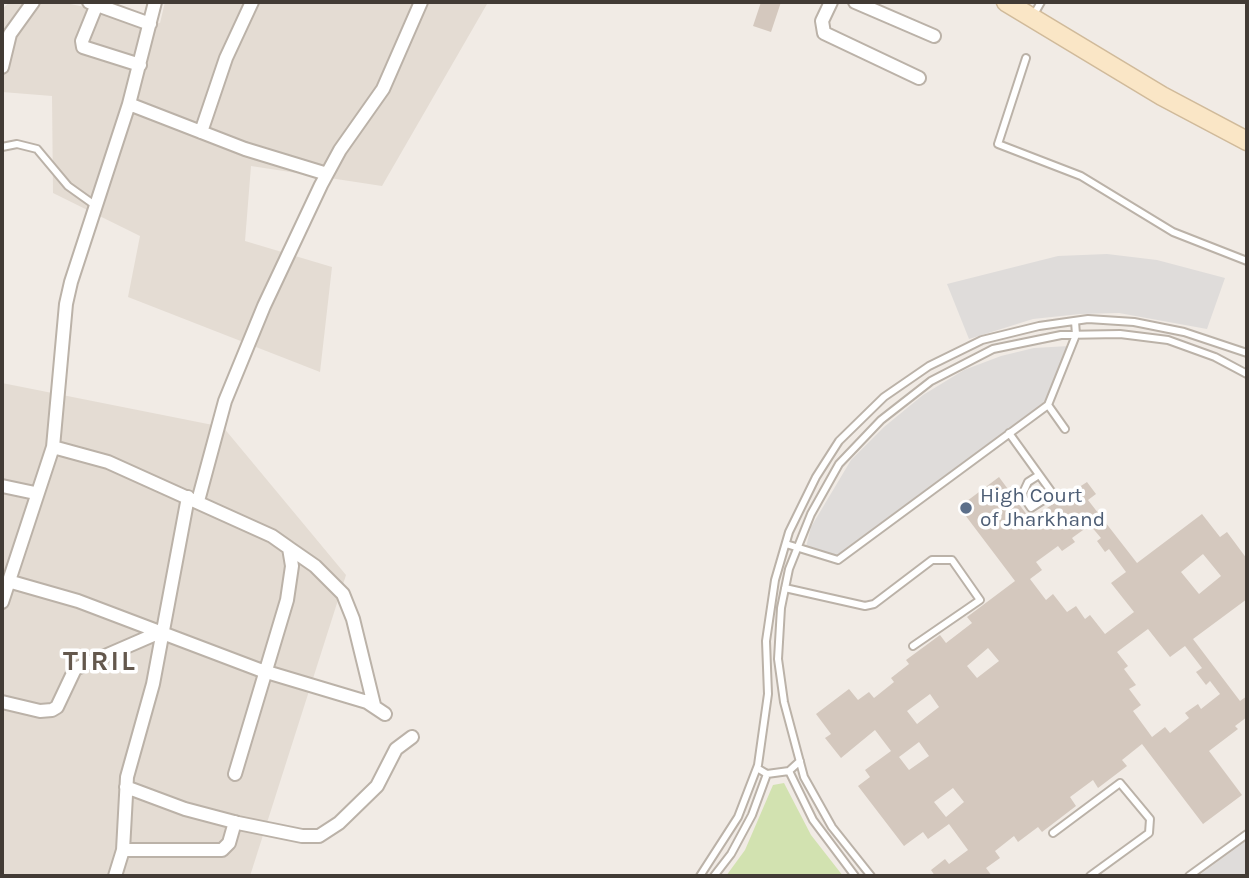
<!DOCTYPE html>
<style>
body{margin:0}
#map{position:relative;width:1249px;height:878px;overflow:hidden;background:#f1ebe5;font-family:Karla,sans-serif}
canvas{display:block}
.frame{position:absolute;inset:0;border:4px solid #423b35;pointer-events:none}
</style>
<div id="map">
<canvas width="1249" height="878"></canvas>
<div class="frame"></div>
</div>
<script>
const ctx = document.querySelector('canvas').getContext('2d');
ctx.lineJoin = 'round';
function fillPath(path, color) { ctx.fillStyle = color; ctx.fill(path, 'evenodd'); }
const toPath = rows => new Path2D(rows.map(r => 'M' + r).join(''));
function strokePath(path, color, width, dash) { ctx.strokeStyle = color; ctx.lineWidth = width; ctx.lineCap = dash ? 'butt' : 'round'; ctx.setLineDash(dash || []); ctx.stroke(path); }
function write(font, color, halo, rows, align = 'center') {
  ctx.font = font + ' Karla,sans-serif'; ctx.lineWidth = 7; ctx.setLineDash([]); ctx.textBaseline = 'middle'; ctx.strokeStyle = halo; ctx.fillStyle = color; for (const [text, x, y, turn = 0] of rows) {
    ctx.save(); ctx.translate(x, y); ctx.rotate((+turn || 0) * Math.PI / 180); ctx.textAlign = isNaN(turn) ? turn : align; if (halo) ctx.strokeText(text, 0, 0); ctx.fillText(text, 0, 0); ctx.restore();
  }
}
const residential = toPath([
 [10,2,61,2,160,23,165,2,487,4,382,186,251,166,245,241,332,267,320,372,128,297,140,236,53,193,52,96,2,92,2,9],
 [2,383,223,427,346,575,250,876,2,876]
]);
const green = toPath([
 [784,783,811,835,843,876,726,876,745,850,773,785]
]);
const parking = toPath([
 [1107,254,1157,260,1225,278,1207,329,1119,313,1080,314,1033,319,969,339,947,284,1058,256],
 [1069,346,1047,400,837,555,806,547,811,527,851,460,884,427,923,395,964,370,1001,356,1034,348],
 [1247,840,1247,876,1198,876]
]);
const building = toPath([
 [761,2,781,2,771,32,753,26],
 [999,477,1030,519,1087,482,1096,494,1088,500,1137,563,1202,514,1220,537,1227,532,1247,559,1247,599,1193,639,1240,701,1247,696,1247,717,1235,726,1238,729,1209,751,1242,795,1203,824,1142,744,1122,760,1127,766,1098,788,1093,780,1070,797,1076,806,1042,832,1038,827,1018,842,1014,836,995,851,1000,858,986,868,992,876,935,876,931,870,945,859,949,864,968,850,949,824,928,839,923,832,904,846,858,786,870,777,865,770,891,751,875,730,841,758,825,738,831,734,816,714,849,689,858,700,869,692,874,698,894,682,891,678,909,664,906,660,940,635,946,643,972,623,967,617,1015,581,959,507],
 [1090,525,1101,538,1097,541,1105,552,1109,549,1126,572,1111,583,1134,612,1105,634,1090,615,1085,619,1076,606,1067,612,1053,594,1046,600,1030,579,1042,570,1036,562,1058,546,1062,551,1075,542,1072,538],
 [1203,554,1221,576,1199,594,1181,572],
 [1148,629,1170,657,1185,646,1202,668,1196,672,1206,685,1210,681,1220,694,1201,709,1198,704,1185,713,1189,718,1170,733,1165,727,1152,737,1133,711,1141,705,1129,689,1136,685,1124,669,1128,666,1117,652],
 [988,648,999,661,977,678,967,666],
 [930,694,939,707,917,724,907,711],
 [919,742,929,756,909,770,899,757],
 [953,788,964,802,946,817,934,802]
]);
const service = toPath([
 [1033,16,1041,2],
 [1026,58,998,144,1081,176,1173,232,1247,261],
 [2,147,17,144,37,149,68,186,96,206],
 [1048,405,1065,429],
 [1009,433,1053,494,1031,508,1022,495,1028,482,1039,475],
 [786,544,838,560,1048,405,1076,335,1075,321],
 [785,588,865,606,874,604,932,560,952,560,980,600,913,646],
 [757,768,767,774,789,771,800,761],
 [789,771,813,820,855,876],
 [1053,833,1120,783,1150,819,1149,833,1090,876],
 [700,876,738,817,758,765,768,694,766,641,775,580,789,532,816,477,839,441,884,397,929,366,982,340,1039,326,1088,319,1134,322,1184,332,1247,353],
 [714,876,731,854,752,815,767,774],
 [871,876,832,827,804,777,784,702,778,659,781,608,789,569,811,514,839,464,881,420,931,381,993,349,1061,335,1120,334,1168,340,1215,357,1247,374],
 [1189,876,1247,834]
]);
const minor = toPath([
 [89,2,150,24],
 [831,2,822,21,824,33,919,78],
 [855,2,934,36],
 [97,4,82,41,83,47,140,65],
 [2,67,10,34,33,2],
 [129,104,245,149,327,174],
 [201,132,226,58,252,2],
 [53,447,108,462,272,536,289,548,292,566,287,600,235,774],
 [2,486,35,493],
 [198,501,225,401,264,306,321,185,340,150,383,89,421,2],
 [289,548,315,566,343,594,353,619,374,705],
 [8,581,78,601,260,670,367,702,385,714],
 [2,602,53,447,66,304,71,282,129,104,155,2],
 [2,702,40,711,52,710,57,707,75,669,158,633],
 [126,787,185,809,238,823,302,836,319,836,339,823,377,786,396,749,412,737],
 [123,850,222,850,229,843,235,822],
 [115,876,123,850,127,777,153,684,188,497]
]);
const secondary = toPath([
 [1006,2,1162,96,1247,141]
]);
const markers = [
 [966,508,7,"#5c6f8a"]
];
const serviceNames = [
 ["High Court",980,496],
 ["of Jharkhand",980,520]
];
const districtNames = [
 ["TIRIL",100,662]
];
fillPath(residential, '#e4dcd3');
fillPath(green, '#d2e2b0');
fillPath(parking, '#dfdcda');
fillPath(building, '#d4c8be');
strokePath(service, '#bbb2a8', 10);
strokePath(minor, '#bbb2a8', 16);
strokePath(secondary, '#d0ba9a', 21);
strokePath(service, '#fff', 6);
strokePath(minor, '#fff', 12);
strokePath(secondary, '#fae6c6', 18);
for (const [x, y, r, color] of markers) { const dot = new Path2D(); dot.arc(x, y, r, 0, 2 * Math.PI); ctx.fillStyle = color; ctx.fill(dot); strokePath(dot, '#fff', 2.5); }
write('21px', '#4e5e75', '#fff', serviceNames, 'left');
ctx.letterSpacing = '2px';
write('bold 28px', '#64584d', '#fff', districtNames);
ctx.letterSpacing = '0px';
</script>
